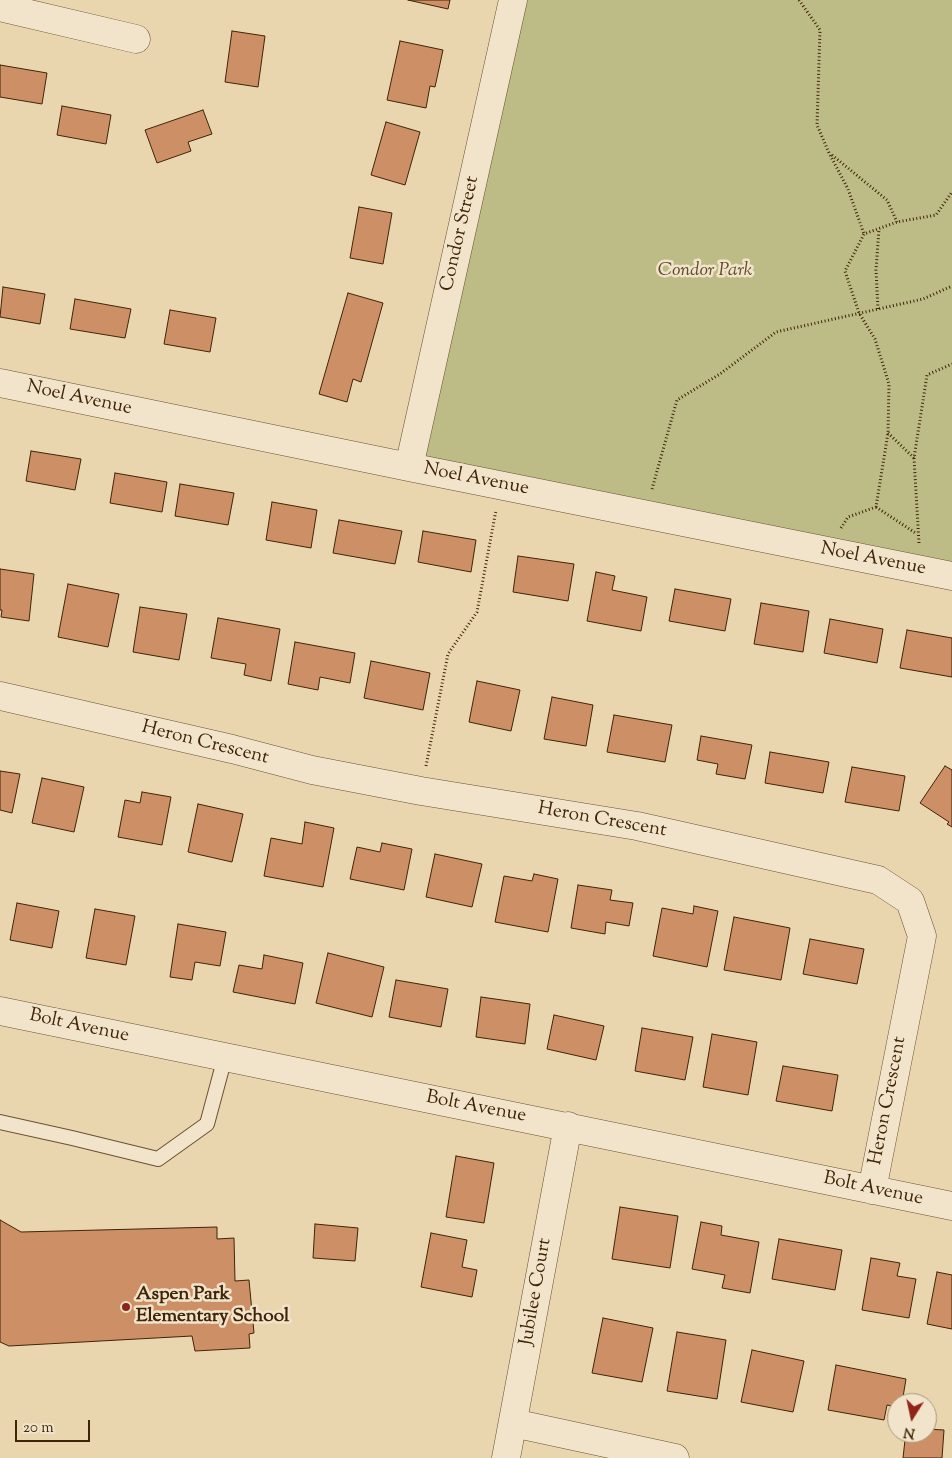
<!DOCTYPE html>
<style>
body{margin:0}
#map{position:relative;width:952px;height:1458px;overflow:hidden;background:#ead6ae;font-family:"Sorts Mill Goudy",serif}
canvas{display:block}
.north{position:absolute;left:887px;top:1393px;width:50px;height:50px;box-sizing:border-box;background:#f1e4ca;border:1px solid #aa977c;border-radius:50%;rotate:190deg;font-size:14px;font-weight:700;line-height:20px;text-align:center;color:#3f2408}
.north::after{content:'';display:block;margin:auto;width:18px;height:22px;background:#8f2418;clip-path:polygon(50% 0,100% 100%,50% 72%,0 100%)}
.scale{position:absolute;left:15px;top:1420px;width:75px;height:22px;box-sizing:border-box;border:2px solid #3f2408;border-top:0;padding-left:6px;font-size:15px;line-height:18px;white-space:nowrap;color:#3f2408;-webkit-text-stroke:4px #f1e4ca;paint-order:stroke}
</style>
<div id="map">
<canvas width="952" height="1458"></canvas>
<div class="north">N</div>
<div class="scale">20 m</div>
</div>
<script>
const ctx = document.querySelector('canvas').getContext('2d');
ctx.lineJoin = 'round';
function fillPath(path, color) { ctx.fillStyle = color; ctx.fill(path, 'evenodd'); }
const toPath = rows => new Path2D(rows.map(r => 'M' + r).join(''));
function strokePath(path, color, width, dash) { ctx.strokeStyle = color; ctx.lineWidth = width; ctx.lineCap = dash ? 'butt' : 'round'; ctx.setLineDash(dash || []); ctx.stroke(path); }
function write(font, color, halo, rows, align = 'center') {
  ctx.font = font + ' "Sorts Mill Goudy",serif'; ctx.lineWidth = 5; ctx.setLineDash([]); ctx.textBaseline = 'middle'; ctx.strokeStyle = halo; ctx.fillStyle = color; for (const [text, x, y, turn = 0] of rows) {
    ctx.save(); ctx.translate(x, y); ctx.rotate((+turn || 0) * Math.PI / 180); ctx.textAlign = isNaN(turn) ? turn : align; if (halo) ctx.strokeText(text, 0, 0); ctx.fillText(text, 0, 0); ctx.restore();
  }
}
const green = toPath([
 [513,0,952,0,952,576,409,467]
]);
const building = toPath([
 [408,0,450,0,448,9,408,0],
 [232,31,265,36,258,87,225,82,232,31],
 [400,41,443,50,435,87,430,86,426,108,387,100,400,41],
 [0,65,47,73,42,104,0,97,0,65],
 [62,106,111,115,106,144,57,135,62,106],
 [203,110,212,134,188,142,191,151,157,163,145,130,203,110],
 [386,122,420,132,405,185,371,175,386,122],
 [359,207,392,213,383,264,350,258,359,207],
 [3,287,45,294,40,324,0,317,3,287],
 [348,293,383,303,361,382,353,379,347,402,319,394,348,293],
 [75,299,131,309,125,338,70,329,75,299],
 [170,310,216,318,210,352,164,344,170,310],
 [31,451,81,459,75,490,26,481,31,451],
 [115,473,167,482,162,512,110,503,115,473],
 [180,484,234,493,228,525,175,516,180,484],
 [272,502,317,510,311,548,266,540,272,502],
 [339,520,402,531,395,564,333,553,339,520],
 [423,531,476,540,471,572,418,562,423,531],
 [518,556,574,564,568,601,513,592,518,556],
 [0,569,34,574,29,621,1,617,2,610,0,610,0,569],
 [596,572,615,576,612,590,647,597,641,631,587,621,596,572],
 [68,584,119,594,108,647,58,637,68,584],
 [675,589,731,599,725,631,669,621,675,589],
 [761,603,809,611,803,652,754,644,761,603],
 [140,607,187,614,179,660,133,652,140,607],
 [218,618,280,629,271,681,244,675,246,664,211,658,218,618],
 [830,619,883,629,877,663,824,653,830,619],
 [907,630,952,638,952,677,900,668,907,630],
 [295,642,355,653,350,683,320,677,318,690,288,684,295,642],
 [371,661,430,673,423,710,364,698,371,661],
 [477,681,520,690,511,731,469,722,477,681],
 [552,697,593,705,586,746,544,739,552,697],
 [614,715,672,725,665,762,607,752,614,715],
 [701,736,752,745,745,779,716,774,718,764,697,760,701,736],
 [770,752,829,762,823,793,765,783,770,752],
 [945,766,952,770,952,827,947,824,949,822,920,803,945,766],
 [852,767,905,776,899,811,845,802,852,767],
 [0,771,20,774,12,813,0,810,0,771],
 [42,778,84,787,74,832,32,823,42,778],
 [142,792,171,797,162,845,118,837,125,800,140,803,142,792],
 [198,804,243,814,232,862,188,852,198,804],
 [305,822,334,828,323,887,264,876,271,838,302,844,305,822],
 [382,843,412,849,404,890,350,879,357,847,380,852,382,843],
 [435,854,482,864,472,907,426,897,435,854],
 [534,874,558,879,548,932,495,922,504,876,532,881,534,874],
 [578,885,612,890,610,900,633,903,629,926,606,922,605,934,571,928,578,885],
 [17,903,59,911,52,948,10,940,17,903],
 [694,906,718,911,707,967,653,956,662,908,693,914,694,906],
 [95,909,135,916,126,965,86,958,95,909],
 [734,917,790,928,781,980,724,970,734,917],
 [178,924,226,932,220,966,195,962,192,980,170,977,178,924],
 [810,939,864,949,857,984,803,974,810,939],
 [328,953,384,967,372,1017,316,1003,328,953],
 [264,955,303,963,295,1004,233,992,239,965,262,969,264,955],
 [396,980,448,989,441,1027,389,1017,396,980],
 [481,997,530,1004,525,1044,476,1037,481,997],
 [554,1015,604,1026,596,1060,547,1049,554,1015],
 [642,1028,693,1037,685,1080,635,1071,642,1028],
 [712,1034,757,1042,748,1095,703,1087,712,1034],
 [783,1066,838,1075,832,1111,776,1101,783,1066],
 [456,1156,494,1163,484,1223,446,1217,456,1156],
 [620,1207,678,1216,670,1268,612,1259,620,1207],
 [0,1220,21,1232,217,1227,217,1239,234,1238,235,1281,249,1280,254,1333,249,1334,250,1348,195,1351,192,1336,9,1346,0,1342,0,1220],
 [701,1222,722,1226,721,1235,759,1242,750,1293,722,1288,725,1275,692,1269,701,1222],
 [315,1224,358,1228,355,1261,313,1258,315,1224],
 [431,1233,467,1240,462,1267,477,1270,472,1297,421,1287,431,1233],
 [779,1239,842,1250,835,1290,772,1279,779,1239],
 [871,1258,900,1263,897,1276,916,1279,909,1318,862,1310,871,1258],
 [937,1272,952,1275,952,1329,927,1324,937,1272],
 [603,1318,653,1328,642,1382,592,1373,603,1318],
 [677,1332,726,1340,717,1399,667,1391,677,1332],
 [752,1350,804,1361,793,1412,741,1402,752,1350],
 [836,1365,906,1379,902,1403,897,1403,897,1407,887,1405,884,1420,828,1410,836,1365],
 [927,1429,944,1430,942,1458,903,1458,905,1440,916,1441,917,1433,927,1433,927,1429]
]);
const path = toPath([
 [799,0,820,30,817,125,829,153,848,189,864,234],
 [832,155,887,200,897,222],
 [878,309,876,270,879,229],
 [888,433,914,458],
 [652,489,677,400,720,374,776,332,923,299,952,286],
 [876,507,917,534],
 [841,528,848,517,876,507,888,433,889,384,875,339,859,313,845,271,864,234,897,222,936,215,952,192],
 [919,543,914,458,927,375,952,364],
 [426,766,448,654,477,612,496,510]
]);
const lane = toPath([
 [0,1122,72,1138,158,1159,207,1124,225,1057]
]);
const street = toPath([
 [0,7,136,39],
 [0,383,409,467,952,576],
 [409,467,513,0],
 [0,696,232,749,312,770,421,791,637,826,878,880,910,901,922,936,872,1190],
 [0,1011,952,1206],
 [513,1423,675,1458],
 [506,1458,568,1126]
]);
const markers = [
 [126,1307,5,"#8f2418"]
];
const streetNames = [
 ["Condor Street",461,234,-77],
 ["Noel Avenue",79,399,12],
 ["Noel Avenue",476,480,11],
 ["Noel Avenue",873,560,11],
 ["Heron Crescent",205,744,14],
 ["Heron Crescent",602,821,10],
 ["Bolt Avenue",79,1027,12],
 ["Heron Crescent",889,1101,-79],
 ["Bolt Avenue",476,1108,11],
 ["Bolt Avenue",873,1190,12],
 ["Jubilee Court",537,1292,-80]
];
const parkNames = [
 ["Condor Park",705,272]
];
const poiNames = [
 ["Aspen Park",136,1296],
 ["Elementary School",136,1318]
];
fillPath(green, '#bdbc86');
fillPath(building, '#cd8f65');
strokePath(building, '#3f2408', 1);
strokePath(lane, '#6a5032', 16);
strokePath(street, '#6a5032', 29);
strokePath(path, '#3f2408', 3, [1, 2.5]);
strokePath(lane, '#f1e4ca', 14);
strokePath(street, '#f1e4ca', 28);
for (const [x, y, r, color] of markers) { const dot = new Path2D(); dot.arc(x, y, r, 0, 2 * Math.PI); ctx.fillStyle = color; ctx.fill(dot); strokePath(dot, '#f1e4ca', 2); }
write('19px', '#3f2408', '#f1e4ca', streetNames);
write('italic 19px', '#5e4a28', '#f1e4ca', parkNames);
write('bold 19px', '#3f2408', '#f1e4ca', poiNames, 'left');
</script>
